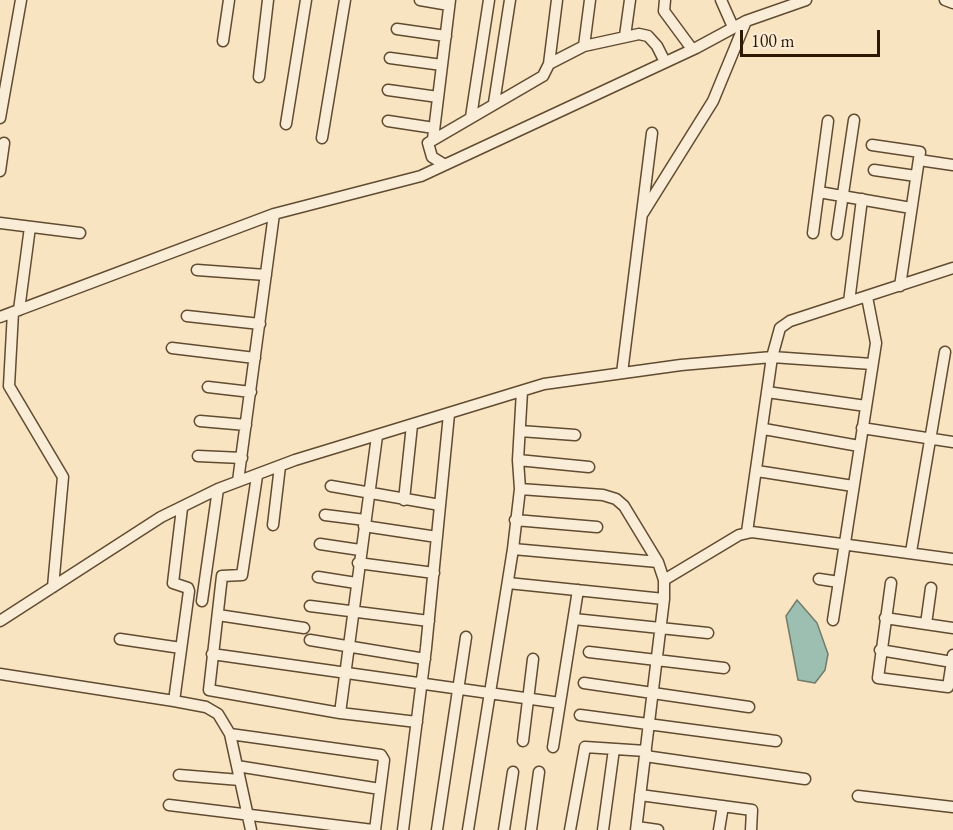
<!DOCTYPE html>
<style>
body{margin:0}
#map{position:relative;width:953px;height:830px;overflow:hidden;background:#f8e4c1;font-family:"EB Garamond",serif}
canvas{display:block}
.scale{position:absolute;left:740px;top:30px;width:140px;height:27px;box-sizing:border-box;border:3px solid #2f1801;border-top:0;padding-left:8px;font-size:18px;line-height:21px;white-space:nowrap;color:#2f1801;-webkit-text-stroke:4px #faedd7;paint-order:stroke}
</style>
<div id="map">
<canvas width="953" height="830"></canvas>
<div class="scale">100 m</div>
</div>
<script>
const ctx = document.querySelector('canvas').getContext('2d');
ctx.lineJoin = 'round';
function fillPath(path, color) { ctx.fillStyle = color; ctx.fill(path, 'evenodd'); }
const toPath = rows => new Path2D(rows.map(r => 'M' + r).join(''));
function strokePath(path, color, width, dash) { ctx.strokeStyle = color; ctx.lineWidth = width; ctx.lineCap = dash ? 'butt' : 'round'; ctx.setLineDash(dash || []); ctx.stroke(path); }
const water = toPath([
 [797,600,817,623,828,654,825,670,815,683,798,680,786,616,797,600]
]);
const street = toPath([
 [420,0,449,5],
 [665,0,664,11,692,49],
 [721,0,733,27],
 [945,0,953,3],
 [397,29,446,36],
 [625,36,630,0],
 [223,41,229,0],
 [584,46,590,0],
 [390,58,442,65],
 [549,64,557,0],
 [259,77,268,0],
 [388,90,438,97],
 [494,103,510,0],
 [471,117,489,0],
 [0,118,21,0],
 [388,121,434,128],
 [286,124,306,0],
 [322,138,345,0],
 [433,139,450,0],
 [872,145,920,152,900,286],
 [919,160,953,165],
 [445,165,432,157,428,143,543,76,549,64,584,46,639,34,648,36,657,46,665,62],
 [874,170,916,176],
 [0,171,4,143],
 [819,192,911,208],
 [643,213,713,101,746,21],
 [0,223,80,233],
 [813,233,828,121],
 [837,234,854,120],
 [197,270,266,275],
 [849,302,862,199],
 [19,310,30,227],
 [13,312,9,386,63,477,53,587],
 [187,316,260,324],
 [0,317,274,214,421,176,696,48,746,21,806,0],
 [172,348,255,358],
 [622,373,652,133],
 [208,387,251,392],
 [767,392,866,406],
 [200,421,246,425],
 [862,428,953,442],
 [764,429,859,446],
 [520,431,575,435],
 [198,456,242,458],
 [518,460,589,467],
 [757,471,853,486],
 [257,476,242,575,222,576,209,690,340,713,417,722],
 [238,481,274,214],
 [331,486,440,505],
 [520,489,603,495,616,499,624,506,658,562,664,580,664,599,636,830],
 [404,500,412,425],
 [325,515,365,520],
 [515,520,597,527],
 [273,525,280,466],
 [364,526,437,537],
 [747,532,772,357,780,328,790,321,953,268],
 [320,544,360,550],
 [513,549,658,562],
 [911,552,945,352],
 [358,563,434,573],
 [318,577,356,583],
 [819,579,839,582],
 [664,580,739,535,752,532,953,559],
 [508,583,664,599],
 [891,583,878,678,948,687,953,655],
 [202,601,218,489],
 [310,606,429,621],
 [218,615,304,628],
 [885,618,953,628],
 [574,619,708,633],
 [833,620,876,343,867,297],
 [0,621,161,517,218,489,295,460,544,384,681,365,772,357,872,364],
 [926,624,931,588],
 [120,639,181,648],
 [310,640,425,659],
 [880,650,952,662],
 [589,652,724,668],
 [212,654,560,703],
 [0,674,174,701,206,707,218,714,230,734,251,830],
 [584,683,749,707],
 [174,701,189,591,188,588,173,583,182,508],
 [340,713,377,436],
 [580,715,776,741],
 [230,734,381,755,384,760,375,830],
 [523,741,533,659],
 [553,747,578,590],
 [645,756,805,779],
 [237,766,380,789],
 [179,775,240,780],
 [640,795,752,810,751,830],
 [858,796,953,807],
 [169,805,373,830],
 [637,827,658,830],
 [403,830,426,648,449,414],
 [437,830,466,637],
 [468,830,513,549,520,489,518,460,522,391],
 [504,830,513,772],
 [531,830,539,772],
 [570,830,585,747,646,751],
 [603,830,614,749],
 [719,830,723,806]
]);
fillPath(water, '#9dbfb1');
strokePath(water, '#717c6b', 1.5);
strokePath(street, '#614b31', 13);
strokePath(street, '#faedd7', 10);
</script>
